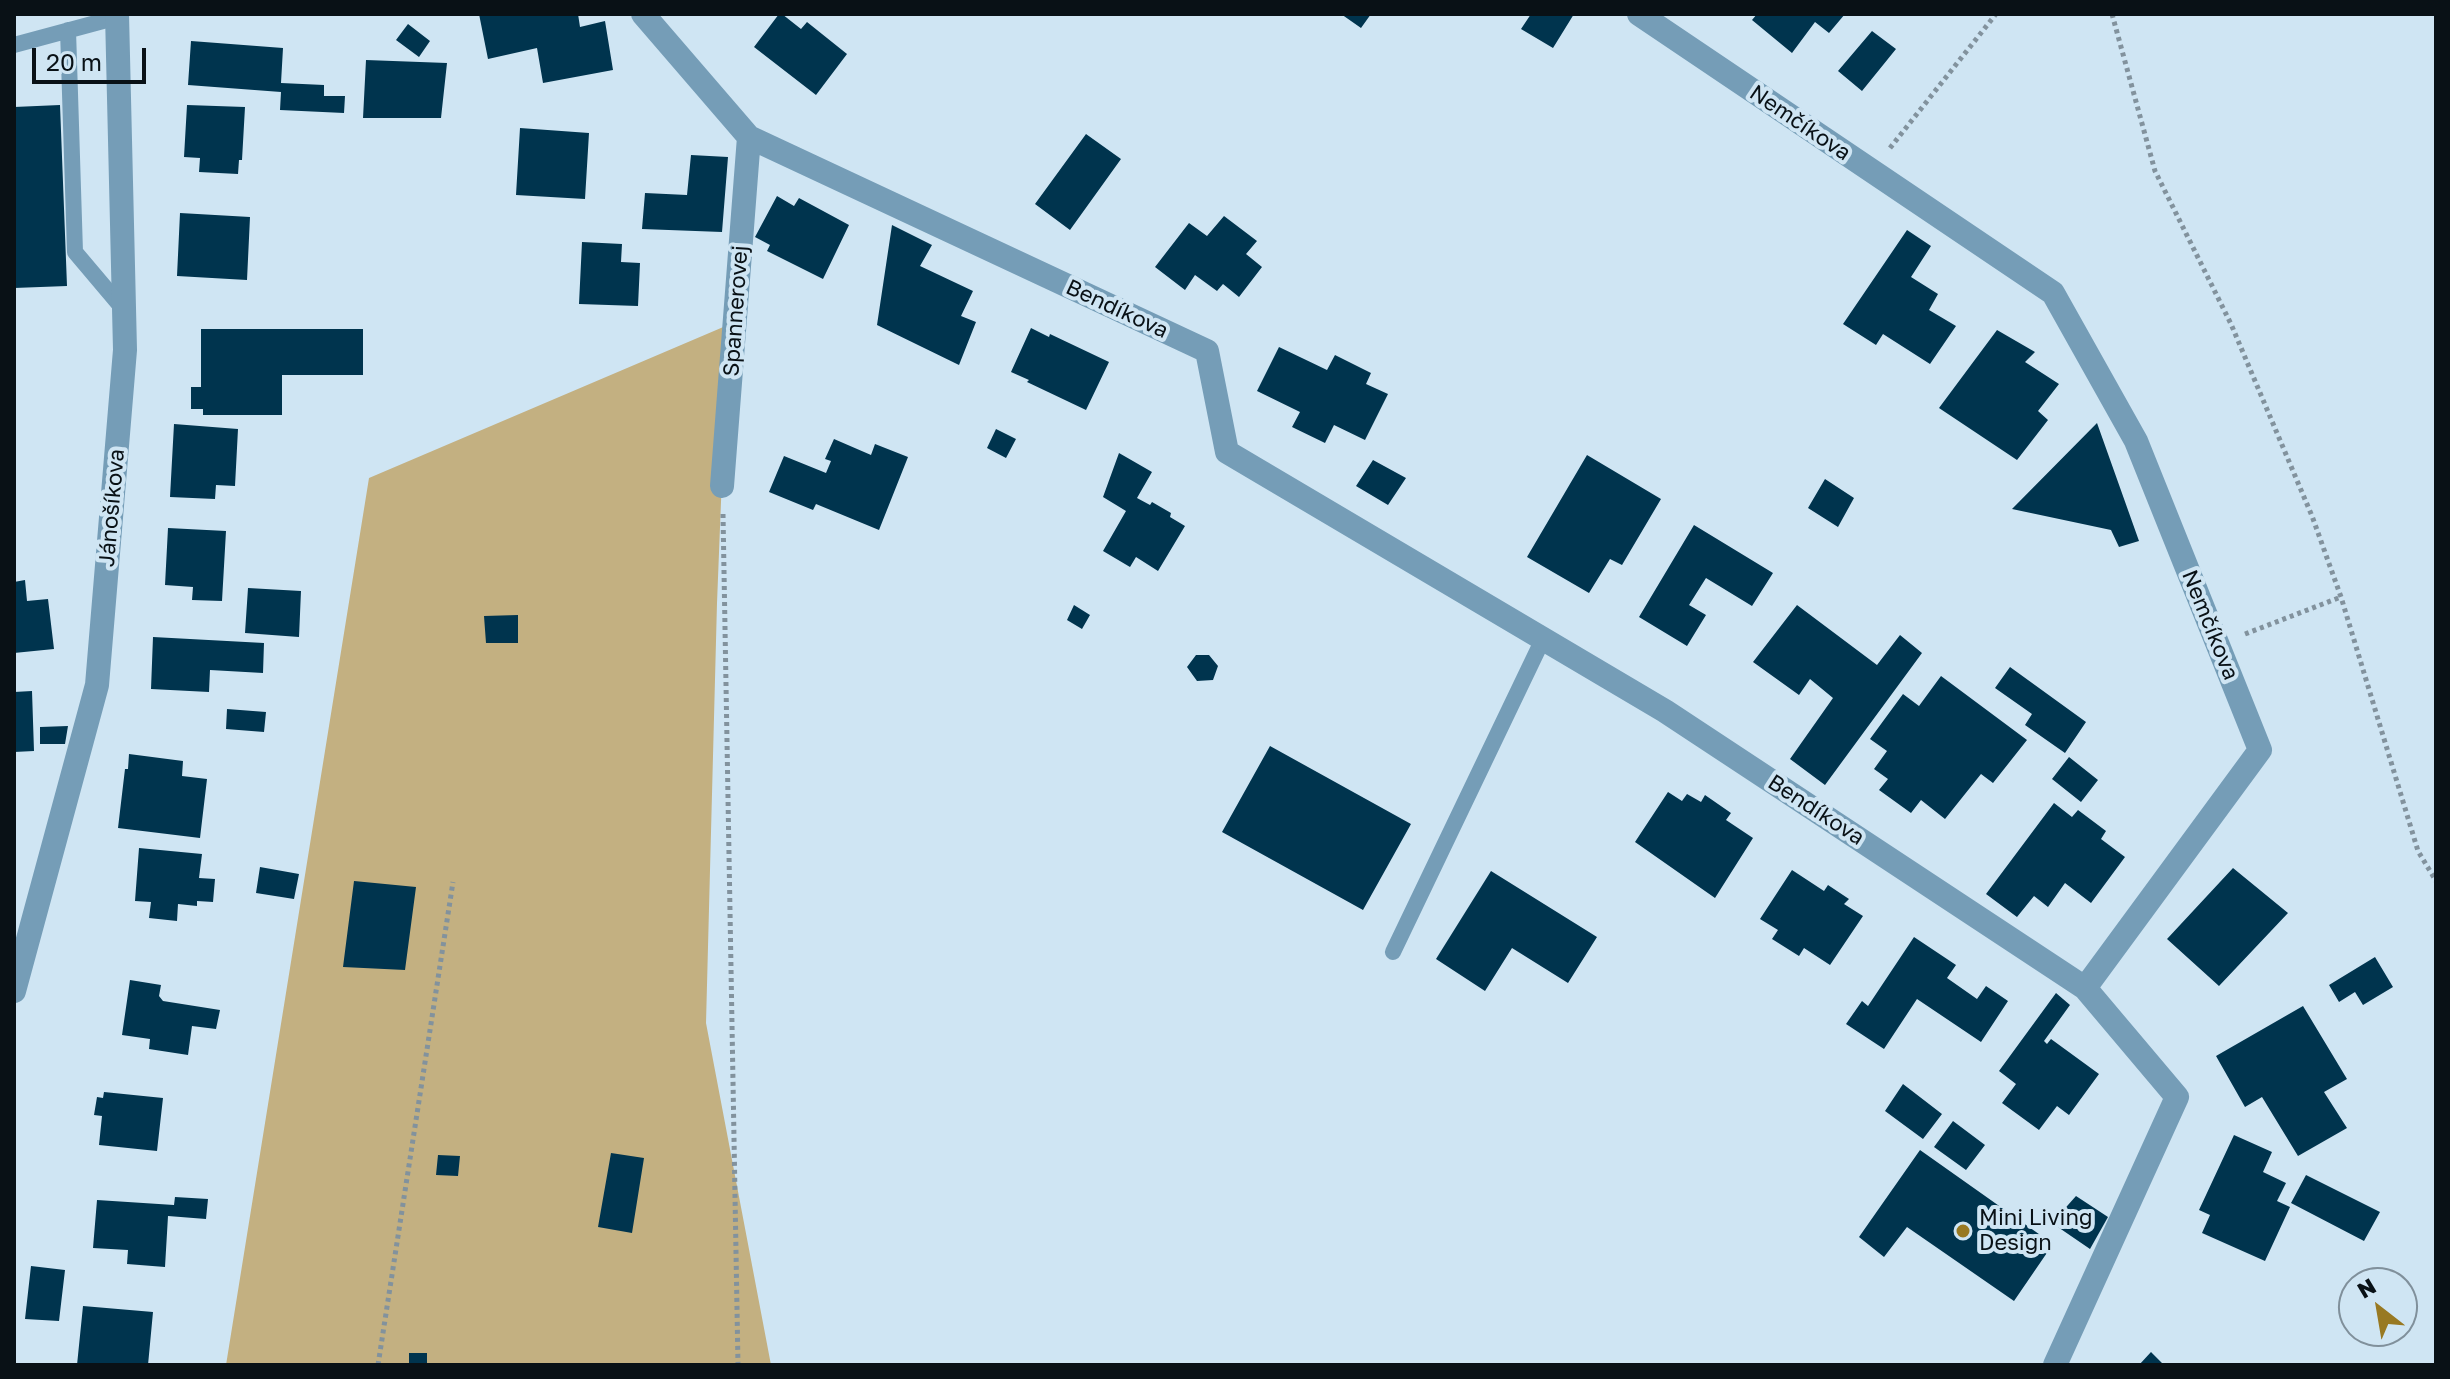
<!DOCTYPE html>
<meta charset="utf-8">
<style>
body{margin:0}
#map{position:relative;width:2450px;height:1379px;overflow:hidden;background:#cfe5f3;font-family:"Golos Text",sans-serif}
canvas{display:block}
.frame{position:absolute;inset:0;border:16px solid #091116;pointer-events:none}
.north{position:absolute;left:2338px;top:1267px;width:80px;height:80px;box-sizing:border-box;background:#cfe5f3;border:2px solid #80909b;border-radius:50%;rotate:329deg;font-size:22px;font-weight:700;line-height:32px;text-align:center;color:#091116}
.north::after{content:'';display:block;margin:auto;width:28px;height:36px;background:#987922;clip-path:polygon(50% 0,100% 100%,50% 72%,0 100%)}
.scale{position:absolute;left:32px;top:48px;width:114px;height:36px;box-sizing:border-box;border:4px solid #091116;border-top:0;padding-left:10px;font-size:24px;line-height:28px;white-space:nowrap;color:#091116;-webkit-text-stroke:6px #cfe5f3;paint-order:stroke}
</style>
<div id="map">
<canvas width="2450" height="1379"></canvas>
<div class="frame"></div>
<div class="north">N</div>
<div class="scale">20 m</div>
</div>
<script>
const ctx = document.querySelector('canvas').getContext('2d');
ctx.lineJoin = 'round';
function fillPath(path, color) { ctx.fillStyle = color; ctx.fill(path, 'evenodd'); }
const toPath = rows => new Path2D(rows.map(r => 'M' + r).join(''));
function strokePath(path, color, width, dash) { ctx.strokeStyle = color; ctx.lineWidth = width; ctx.lineCap = dash ? 'butt' : 'round'; ctx.setLineDash(dash || []); ctx.stroke(path); }
function write(font, color, halo, rows, align = 'center') {
  ctx.font = font + ' "Golos Text",sans-serif'; ctx.lineWidth = 8; ctx.setLineDash([]); ctx.textBaseline = 'middle'; ctx.strokeStyle = halo; ctx.fillStyle = color; for (const [text, x, y, turn = 0] of rows) {
    ctx.save(); ctx.translate(x, y); ctx.rotate((+turn || 0) * Math.PI / 180); ctx.textAlign = isNaN(turn) ? turn : align; if (halo) ctx.strokeText(text, 0, 0); ctx.fillText(text, 0, 0); ctx.restore();
  }
}
const green = toPath([
 [728,325,717,603,706,1023,771,1365,226,1365,369,478]
]);
const building = toPath([
 [479,14,578,14,580,27,605,21,613,70,543,83,537,48,488,59],
 [779,14,782,14,801,29,807,22,847,54,816,95,754,47],
 [1341,14,1371,14,1361,28],
 [1531,14,1574,14,1553,48,1521,29],
 [1757,14,1845,14,1829,33,1815,22,1792,53,1752,20],
 [408,24,430,41,419,57,396,40],
 [1872,31,1896,49,1862,91,1838,71],
 [191,41,283,48,281,83,324,85,324,96,345,96,344,113,280,110,281,92,188,85],
 [366,60,447,63,441,118,363,118],
 [60,105,67,286,14,288,14,107],
 [187,105,245,107,242,160,239,160,238,174,199,172,200,158,184,157],
 [520,128,589,133,585,199,516,195],
 [1086,134,1121,159,1070,230,1035,204],
 [691,155,728,157,722,232,642,229,645,193,687,195],
 [777,196,794,206,799,198,849,225,823,279,767,251,770,245,755,237],
 [180,213,250,217,247,280,177,276],
 [1224,216,1257,241,1246,254,1262,267,1239,297,1223,284,1217,291,1195,275,1185,290,1155,267,1189,223,1207,236],
 [892,225,932,245,920,266,973,291,961,316,976,322,959,365,877,325],
 [1907,230,1931,246,1911,277,1938,294,1929,310,1956,326,1930,364,1883,334,1876,345,1843,324],
 [582,242,622,244,621,262,640,263,638,306,579,304],
 [1031,328,1049,337,1050,334,1109,362,1086,410,1027,382,1029,380,1011,372],
 [201,329,363,329,363,375,282,375,282,415,203,415,203,409,191,409,191,387,201,387],
 [1997,330,2035,352,2025,362,2059,384,2038,411,2048,420,2017,460,1939,408],
 [1279,347,1327,370,1335,355,1371,373,1366,384,1388,394,1365,440,1334,425,1325,443,1292,427,1300,412,1257,391],
 [2097,423,2139,541,2119,547,2111,530,2012,509],
 [174,424,238,429,235,486,216,485,215,499,170,497],
 [996,429,1016,439,1006,458,987,448],
 [834,439,871,455,875,444,908,457,879,530,816,504,813,510,769,492,784,456,826,473,831,461,825,459],
 [1119,453,1152,472,1137,498,1150,505,1152,502,1171,513,1170,517,1185,526,1158,571,1136,557,1130,567,1103,551,1126,511,1103,497],
 [1587,455,1661,499,1622,565,1610,559,1589,593,1527,557],
 [1373,460,1406,478,1388,505,1356,486],
 [1825,479,1854,498,1838,527,1808,508],
 [1694,525,1773,573,1752,606,1706,578,1689,605,1706,615,1687,646,1639,617],
 [168,528,226,531,222,601,192,600,193,587,165,585],
 [25,580,27,601,48,599,54,649,14,653,14,582],
 [248,588,301,591,299,637,245,633],
 [1074,605,1090,615,1082,629,1067,620],
 [1797,605,1877,665,1900,635,1922,653,1825,785,1790,759,1833,698,1810,679,1799,695,1753,662],
 [518,615,518,643,486,643,484,616],
 [153,637,264,643,263,673,210,670,209,692,151,689],
 [1196,655,1209,655,1218,666,1213,680,1197,681,1187,667],
 [2010,667,2086,722,2065,753,2025,725,2032,714,1995,688],
 [1941,676,2027,740,1993,783,1981,774,1945,819,1921,800,1911,813,1879,790,1888,779,1874,769,1887,751,1870,739,1903,694,1919,706],
 [32,691,34,751,14,752,14,692],
 [227,709,266,712,264,732,226,729],
 [68,726,65,744,40,744,40,727],
 [1270,746,1411,824,1363,910,1222,832],
 [129,754,183,761,182,776,207,779,200,838,118,828,125,769,128,769],
 [2069,757,2098,780,2081,802,2052,779],
 [1668,792,1682,801,1687,794,1701,802,1705,795,1731,813,1726,820,1753,838,1715,898,1635,842],
 [2054,803,2072,817,2078,810,2106,831,2101,839,2125,857,2091,903,2065,883,2048,907,2034,896,2017,917,1986,894],
 [139,848,202,854,199,878,215,879,213,902,197,901,197,906,178,904,177,921,149,918,151,902,135,901],
 [260,867,299,874,294,899,256,893],
 [2233,868,2288,913,2219,986,2167,939],
 [1792,870,1824,891,1828,885,1849,899,1844,904,1863,916,1830,965,1804,948,1799,956,1772,939,1778,930,1760,919],
 [1491,871,1597,937,1568,983,1512,948,1485,991,1436,959],
 [354,881,416,887,405,970,343,967],
 [1914,937,1956,965,1947,978,1977,999,1986,986,2008,1001,1981,1042,1917,999,1884,1049,1846,1024,1862,1001,1868,1006],
 [2375,957,2393,987,2363,1005,2355,992,2339,1002,2329,985],
 [130,980,161,985,159,996,163,1001,220,1010,216,1029,192,1026,188,1055,149,1049,150,1039,122,1035],
 [2056,993,2070,1005,2044,1041,2047,1044,2051,1039,2099,1074,2069,1115,2057,1106,2039,1130,2002,1103,2016,1084,1999,1071],
 [2303,1006,2347,1079,2324,1092,2347,1128,2298,1156,2262,1097,2245,1107,2216,1056],
 [1903,1084,1942,1114,1923,1139,1885,1111],
 [104,1092,163,1098,157,1151,99,1145,102,1116,94,1115,97,1097,103,1098],
 [1953,1121,1985,1145,1966,1170,1934,1147],
 [2234,1135,2272,1152,2263,1172,2286,1183,2277,1201,2290,1207,2265,1261,2202,1233,2210,1215,2199,1210],
 [1920,1150,2053,1244,2014,1301,1907,1227,1884,1257,1859,1237],
 [611,1153,644,1158,632,1233,598,1227],
 [438,1155,460,1156,458,1176,436,1175],
 [2306,1175,2380,1212,2364,1241,2291,1203],
 [2076,1196,2108,1217,2090,1249,2052,1223],
 [175,1197,208,1199,206,1219,168,1216,165,1267,127,1264,128,1250,93,1248,97,1200,174,1205],
 [31,1266,65,1270,59,1321,25,1319],
 [83,1306,153,1312,148,1365,77,1365],
 [2151,1352,2164,1365,2139,1365],
 [409,1353,427,1353,427,1365,409,1365]
]);
const path = toPath([
 [2112,14,2155,171,2231,324,2312,516,2341,597,2418,851,2436,881],
 [1890,148,1996,14],
 [723,514,738,1365],
 [2245,634,2341,597],
 [378,1365,453,882]
]);
const lane = toPath([
 [68,30,75,252,124,310],
 [14,45,118,17],
 [1393,952,1543,639]
]);
const street = toPath([
 [643,14,749,137,1207,351,1227,452,1665,711,2085,988],
 [1639,14,2053,293,2136,441,2260,750,2085,988,2177,1097,2055,1365],
 [722,486,749,137],
 [14,991,97,685,125,350,117,14]
]);
const markers = [
 [1963,1231,8,"#987922"]
];
const streetNames = [
 ["Nemčíkova",1800,123,34],
 ["Bendíkova",1117,309,25],
 ["Spannerovej",736,311,-86],
 ["Jánošíkova",112,508,-85],
 ["Nemčíkova",2210,625,68],
 ["Bendíkova",1816,810,33]
];
const poiNames = [
 ["Mini Living",1979,1218],
 ["Design",1979,1243]
];
fillPath(green, '#c3b081');
fillPath(building, '#00344e');
strokePath(path, '#82929d', 5, [4, 4]);
strokePath(lane, '#759db7', 16);
strokePath(street, '#759db7', 24);
for (const [x, y, r, color] of markers) { const dot = new Path2D(); dot.arc(x, y, r, 0, 2 * Math.PI); ctx.fillStyle = color; ctx.fill(dot); strokePath(dot, '#cfe5f3', 3); }
write('22px', '#091116', '#cfe5f3', streetNames);
write('22px', '#091116', '#cfe5f3', poiNames, 'left');
</script>
